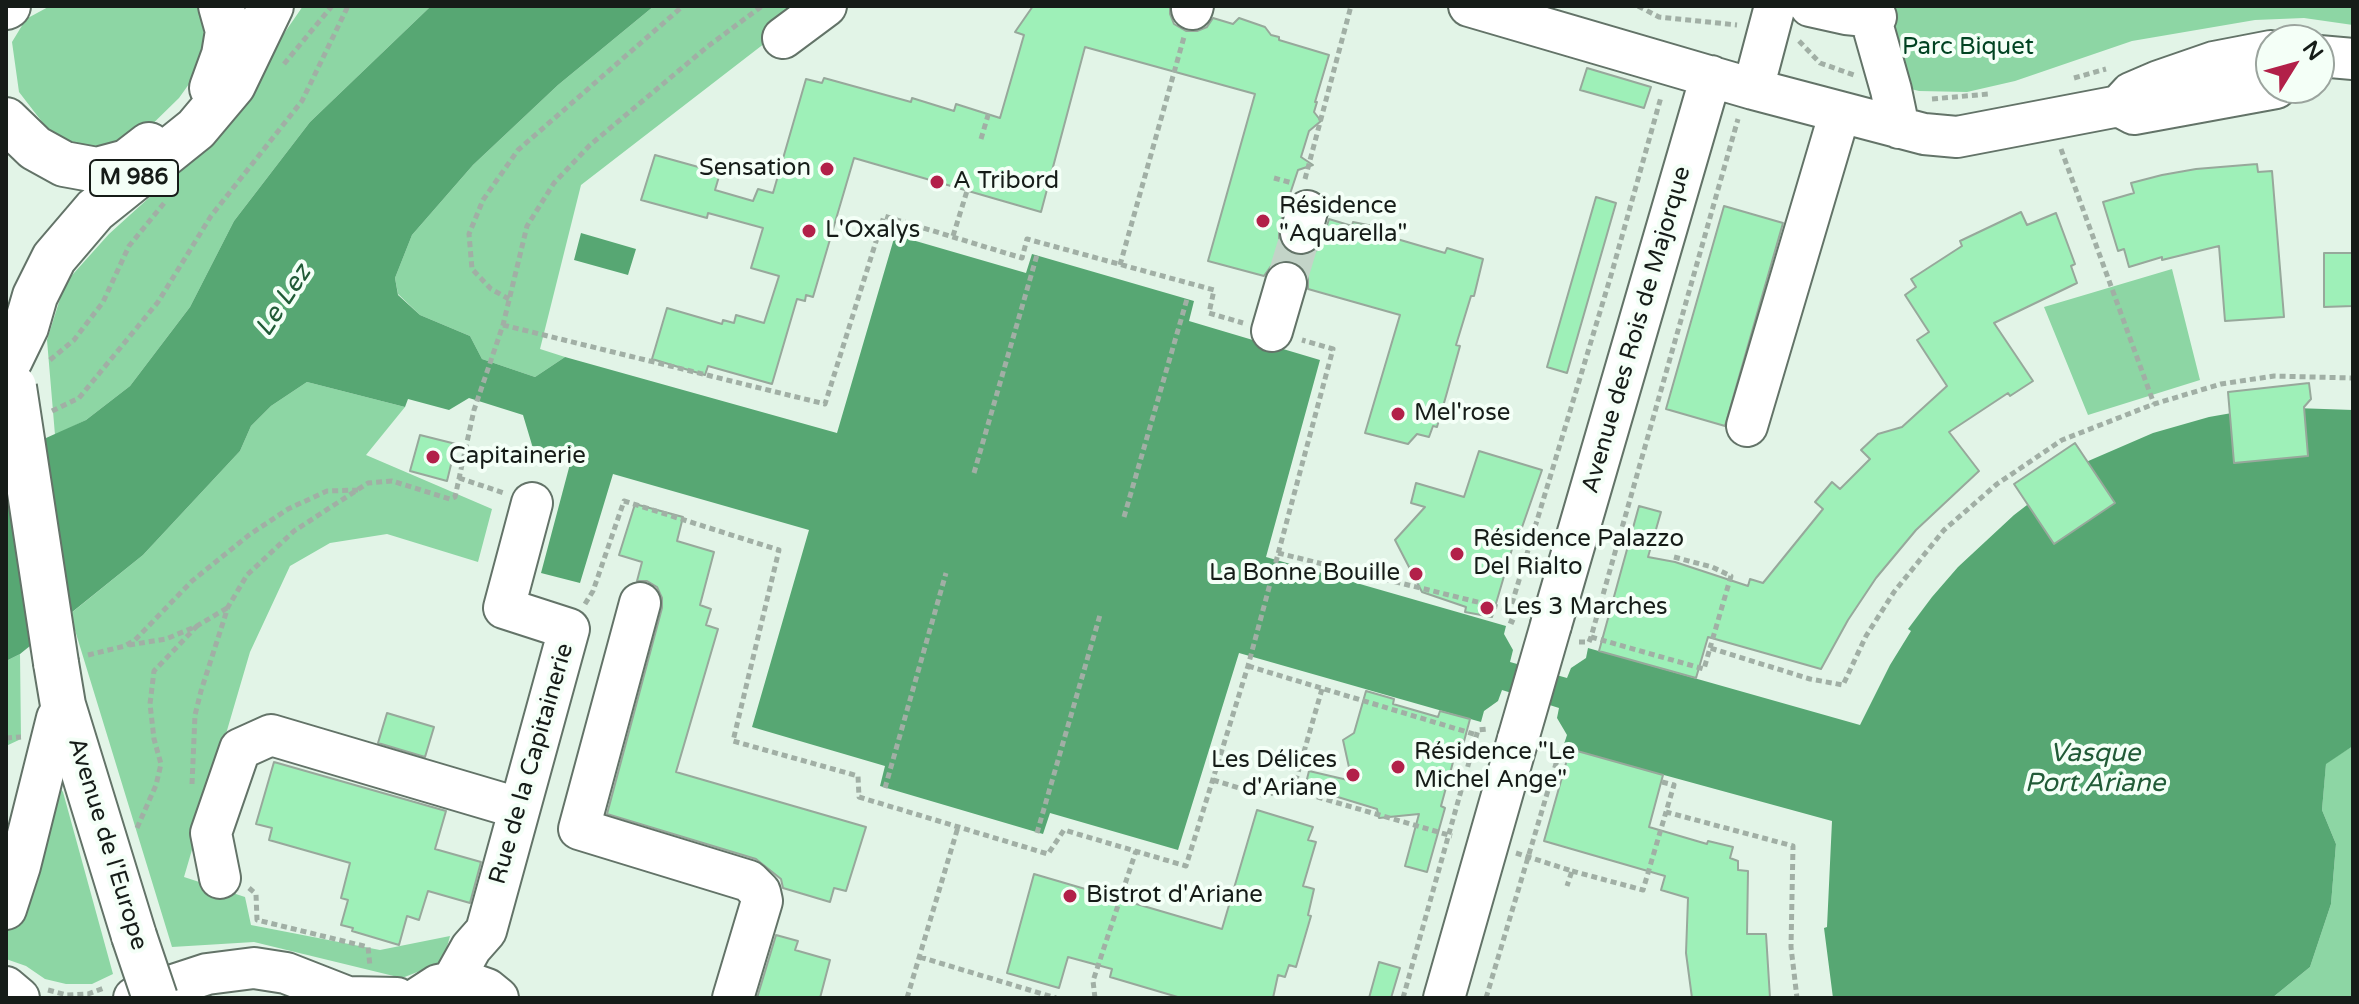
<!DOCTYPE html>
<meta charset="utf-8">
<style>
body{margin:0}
#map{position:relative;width:2359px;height:1004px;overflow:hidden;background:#e2f4e7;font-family:"Varela Round",sans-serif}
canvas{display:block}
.frame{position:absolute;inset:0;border:8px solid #161c18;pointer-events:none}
.north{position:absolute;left:2255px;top:24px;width:80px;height:80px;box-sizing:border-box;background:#f4fff7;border:2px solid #9ba49e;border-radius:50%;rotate:53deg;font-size:22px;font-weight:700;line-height:32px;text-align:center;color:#161c18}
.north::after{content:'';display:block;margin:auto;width:28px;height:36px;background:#b22049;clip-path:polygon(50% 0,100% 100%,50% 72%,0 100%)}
</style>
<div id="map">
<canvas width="2359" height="1004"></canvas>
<div class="frame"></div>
<div class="north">N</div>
</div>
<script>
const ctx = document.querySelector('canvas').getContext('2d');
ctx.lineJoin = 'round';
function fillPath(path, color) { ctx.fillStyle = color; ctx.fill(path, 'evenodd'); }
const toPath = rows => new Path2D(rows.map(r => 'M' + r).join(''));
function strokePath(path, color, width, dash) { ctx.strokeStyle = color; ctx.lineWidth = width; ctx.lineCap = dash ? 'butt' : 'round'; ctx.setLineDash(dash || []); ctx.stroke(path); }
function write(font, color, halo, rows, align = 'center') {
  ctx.font = font + ' "Varela Round",sans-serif'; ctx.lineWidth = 8; ctx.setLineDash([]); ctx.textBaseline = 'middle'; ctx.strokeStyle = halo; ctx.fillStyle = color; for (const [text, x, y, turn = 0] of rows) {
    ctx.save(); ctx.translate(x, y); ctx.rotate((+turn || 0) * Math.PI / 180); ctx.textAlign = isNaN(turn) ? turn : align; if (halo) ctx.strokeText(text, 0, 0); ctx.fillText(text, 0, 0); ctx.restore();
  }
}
const green = toPath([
 [50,6,198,6,209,56,179,98,134,142,94,151,53,136,19,92,12,42,26,19],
 [303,6,431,6,310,122,234,221,190,307,130,386,86,420,55,435,47,340,65,283,109,234,174,175,256,74],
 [654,6,813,6,581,185,540,349,565,357,535,377,482,359,470,336,420,315,398,294,395,278,412,235,473,165,558,85],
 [1878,6,2353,6,2353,25,2304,18,2255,20,2132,41,2015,81,1967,92,1919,91,1866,78],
 [2172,269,2200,380,2088,415,2044,307],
 [307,382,405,407,366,455,492,509,478,562,387,534,330,543,290,566,250,652,184,877,245,897,251,925,380,950,450,936,443,962,402,978,254,942,172,947,70,614,143,555,240,451,251,426,271,406],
 [20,654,21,739,6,746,6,661],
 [2353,746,2353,998,2272,998,2310,967,2331,904,2336,844,2322,810,2326,763],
 [58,785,63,792,113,974,92,984,66,984,45,979,26,966,6,959,6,934]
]);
const water = toPath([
 [431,6,654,6,558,85,473,165,412,235,395,278,398,295,420,315,470,336,482,359,535,377,565,357,837,433,895,235,1026,273,1032,254,1194,301,1189,321,1320,360,1266,557,1506,626,1504,634,1513,650,1510,662,1567,678,1571,668,1586,658,1588,648,1860,725,1890,665,1911,631,1908,629,1932,597,1958,567,2014,515,2079,465,2153,433,2209,417,2266,407,2353,410,2353,746,2326,764,2322,810,2336,844,2331,904,2310,967,2272,998,1833,998,1824,928,1827,927,1832,821,1569,749,1563,747,1567,735,1557,718,1559,708,1502,690,1498,701,1484,711,1481,722,1239,653,1178,850,1050,813,1043,834,880,786,885,766,752,727,809,530,613,474,580,583,541,573,570,464,535,455,523,415,469,398,449,410,408,399,405,407,307,382,271,406,251,426,240,451,143,555,20,654,6,661,6,456,86,420,130,386,190,307,234,221,310,122],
 [581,233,636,249,628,275,574,260]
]);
const building = toPath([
 [1033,6,1167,6,1170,7,1170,14,1174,24,1186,31,1197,31,1207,27,1213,18,1233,24,1239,18,1265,27,1271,35,1279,37,1279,40,1329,55,1315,102,1317,102,1314,112,1321,121,1309,131,1301,157,1313,165,1298,170,1279,227,1279,238,1284,249,1296,255,1306,255,1317,250,1323,239,1329,219,1352,226,1353,222,1383,228,1399,232,1397,239,1445,253,1447,248,1483,259,1474,296,1471,296,1456,345,1460,346,1446,396,1437,427,1433,426,1429,437,1417,434,1408,444,1365,433,1400,315,1308,289,1308,277,1303,268,1292,261,1280,261,1271,266,1264,276,1208,261,1255,94,1085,47,1041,212,854,158,813,297,806,295,805,301,797,299,772,384,708,366,705,375,652,359,667,308,722,324,723,320,734,323,736,315,764,323,779,276,751,268,763,228,708,213,707,218,641,200,655,155,720,173,715,190,753,201,758,189,773,193,806,79,822,83,824,78,911,102,912,98,954,111,956,104,1000,118,1024,35,1015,32,1033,6],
 [1587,68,1651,87,1644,108,1580,90,1587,68],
 [2257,164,2258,172,2272,171,2284,317,2225,321,2219,246,2162,260,2162,257,2129,267,2124,249,2118,251,2103,202,2134,193,2131,183,2162,175,2196,169,2257,164],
 [1596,197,1616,203,1567,373,1547,367,1596,197],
 [1724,206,1783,223,1725,426,1666,409,1724,206],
 [2021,212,2027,225,2056,213,2075,264,2071,266,2077,283,1994,323,2033,381,2010,396,2008,393,1949,432,1979,471,1916,530,1876,578,1848,620,1821,669,1708,637,1696,678,1599,651,1639,506,1661,512,1648,557,1675,562,1748,586,1750,579,1763,583,1823,509,1815,502,1832,482,1840,489,1870,459,1861,450,1878,434,1902,427,1947,386,1917,340,1929,332,1905,295,1916,287,1911,279,1962,246,1960,241,2021,212],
 [2324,253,2353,253,2353,306,2324,307,2324,253],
 [2309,383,2311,399,2304,407,2308,456,2234,463,2228,392,2309,383],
 [420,435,456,444,447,481,410,471,420,435],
 [2075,443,2115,503,2054,544,2014,484,2075,443],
 [1479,451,1542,470,1520,533,1517,532,1492,617,1465,612,1466,607,1422,592,1395,540,1425,507,1411,503,1416,483,1464,497,1479,451],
 [635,504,683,517,677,541,714,552,700,605,711,609,706,625,718,629,676,772,866,827,846,891,834,888,830,902,783,888,781,879,756,859,607,814,662,608,662,598,657,587,647,581,637,581,642,562,619,555,635,504],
 [1366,691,1394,699,1393,704,1438,717,1440,711,1470,719,1463,745,1458,744,1444,795,1441,806,1445,808,1427,872,1405,866,1419,814,1379,818,1377,809,1305,787,1309,771,1352,781,1343,740,1354,733,1366,691],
 [387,713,434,727,425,757,378,743,387,713],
 [1570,749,1663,775,1649,827,1707,844,1708,841,1733,847,1730,858,1738,861,1738,870,1748,871,1747,934,1766,934,1770,998,1692,998,1686,953,1688,898,1661,890,1665,876,1544,841,1570,749],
 [274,762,446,811,435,849,481,862,470,903,428,891,419,920,407,916,399,945,352,931,353,928,341,925,348,900,341,898,350,863,269,840,272,828,256,824,274,762],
 [1257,810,1313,827,1308,840,1316,842,1303,886,1314,889,1308,915,1311,916,1296,967,1289,965,1285,977,1278,975,1273,998,1181,998,1110,977,1112,969,1068,957,1059,988,1007,973,1034,874,1222,929,1257,810],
 [776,935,798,941,795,950,830,960,820,998,757,998,776,935],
 [1379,962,1400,968,1391,998,1369,998,1379,962]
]);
const minorTunnel = toPath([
 [1286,283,1301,233]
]);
const path = toPath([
 [1638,6,1659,17,1737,25],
 [1799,41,1820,63,1854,75],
 [284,64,332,6],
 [2074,78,2106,69],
 [1932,99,1989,94],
 [981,139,989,112],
 [2061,149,2154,404],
 [1274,178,1292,183],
 [1305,179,1351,6],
 [953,236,967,191],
 [1120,265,1184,37],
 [509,299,491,289,472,269,469,234,483,200,518,150,683,6],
 [503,325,825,404,884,216,1022,258,1027,239,1214,290,1209,313,1243,323],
 [50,360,74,340,103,302,129,246,165,202],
 [52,411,79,398,158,302,211,216,302,101,348,6],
 [974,473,1037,255],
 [459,478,504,493],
 [1124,517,1187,299],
 [1278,553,1510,610,1508,620,1517,624],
 [1674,557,1712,567,1731,576,1710,648],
 [585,604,593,591,624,501,779,550,733,741,858,776,859,797,1048,854,1064,830,1186,866,1248,666,1333,349,1302,340],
 [1513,612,1510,610,1612,272,1661,97],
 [1591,637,1704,669,1710,648,1810,679,1843,685,1866,636,1894,592,1944,530,1997,484,2062,440,2154,404,2221,384,2274,376,2353,378],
 [1579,642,1589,642,1591,637,1738,119],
 [129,645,166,639,197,626,227,608],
 [88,655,125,646,135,640,192,581,249,535,288,509,327,491,358,490],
 [1248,666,1477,735],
 [1322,689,1293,790,1452,836],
 [6,738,21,737],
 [1550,747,1559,753,1558,757],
 [1553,756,1567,756],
 [1213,780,1262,795,1293,790],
 [1662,782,1674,785,1666,812,1793,846,1791,947,1797,998],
 [192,784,195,715,201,691,228,607,247,575,294,531,368,483,392,481,450,499,455,497,474,410,503,325,527,226,554,183,590,145,707,47,762,6],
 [885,788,946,573],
 [137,828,156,785,161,764,154,739,150,704,154,671,197,626],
 [1037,833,1100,615],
 [1516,853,1572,871,1567,886],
 [1572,871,1643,890,1666,812],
 [249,888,256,894,257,920,368,947,370,966],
 [920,957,1056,998],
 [48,990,67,995,88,994,104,988],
 [907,998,958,827],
 [1095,998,1093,981,1136,851],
 [1403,998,1478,730,1488,729],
 [1486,998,1558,757]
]);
const minor = toPath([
 [1469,6,1753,89,1924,134,1957,137,2119,106,2134,114,2276,88],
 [1810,6,1846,14,1876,17],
 [1192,9,1193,6],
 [1870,16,1891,90,1899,128],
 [783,38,826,6],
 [2319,56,2353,59],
 [1753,89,1775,6],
 [2119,106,2131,93,2159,81,2214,62,2271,51],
 [1301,233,1307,211],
 [1272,331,1286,283],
 [1747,426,1840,112],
 [640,603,579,829,749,881,760,892,762,901,733,998],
 [1551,625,1711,76],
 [220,878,211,833,240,749,271,735,518,808],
 [6,909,20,866,57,718],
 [452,982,471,948,486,931,569,629,504,608,532,503],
 [6,987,19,998],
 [349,997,397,998],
 [134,998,207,974,254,968,286,973,350,998],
 [418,998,438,985,452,982,470,983,487,989,498,998],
 [1444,998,1518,739]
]);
const major = toPath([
 [6,7,8,6],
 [212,88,224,55,228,31,221,6],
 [6,120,35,148,64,164,97,170,127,162,149,145],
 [10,360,26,327,35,296,54,258,95,210,196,129,233,85,271,6],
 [56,663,63,705,134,936]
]);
const minorBridge = toPath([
 [1518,739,1551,625]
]);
const majorBridge = toPath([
 [14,387,56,663],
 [134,936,155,998]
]);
const markers = [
 [827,169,8,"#b22049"],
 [937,182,8,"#b22049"],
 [1263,221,8,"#b22049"],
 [809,231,8,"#b22049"],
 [1398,414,8,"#b22049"],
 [433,457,8,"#b22049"],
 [1457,554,8,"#b22049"],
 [1416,574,8,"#b22049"],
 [1487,608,8,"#b22049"],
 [1398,767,8,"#b22049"],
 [1353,775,8,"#b22049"],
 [1070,896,8,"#b22049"]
];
const shields = [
 [134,178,88]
];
const shieldNames = [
 ["M 986",134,178]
];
const parkNames = [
 ["Parc Biquet",1968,48]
];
const poiNames = [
 ["Sensation",811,169,"right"],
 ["A Tribord",953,182],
 ["Résidence",1279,207],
 ["\"Aquarella\"",1279,235],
 ["L'Oxalys",825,231],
 ["Mel'rose",1414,414],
 ["Capitainerie",449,457],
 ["Résidence Palazzo",1473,540],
 ["Del Rialto",1473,568],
 ["La Bonne Bouille",1400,574,"right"],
 ["Les 3 Marches",1503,608],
 ["Résidence \"Le",1414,753],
 ["Michel Ange\"",1414,781],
 ["Les Délices",1337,761,"right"],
 ["d'Ariane",1337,789,"right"],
 ["Bistrot d'Ariane",1086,896]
];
const streetNames = [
 ["Avenue des Rois de Majorque",1637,330,-74],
 ["Rue de la Capitainerie",532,764,-74],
 ["Avenue de l'Europe",107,844,73]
];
const waterNames = [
 ["Le Lez",284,301,-57],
 ["Vasque",2095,754],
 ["Port Ariane",2095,784]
];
fillPath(green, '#8dd6a4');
fillPath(water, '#57a773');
fillPath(building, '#9ef0b8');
strokePath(building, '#97a89b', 2);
strokePath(minorTunnel, '#c3d4c8', 40, [40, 20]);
strokePath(minor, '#637368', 44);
strokePath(major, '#637368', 48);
strokePath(path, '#a1afa5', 5, [6, 4]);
strokePath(minor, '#fff', 40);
strokePath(major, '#fff', 44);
strokePath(minorBridge, '#637368', 44, []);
strokePath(majorBridge, '#637368', 48, []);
strokePath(minorBridge, '#fff', 40);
strokePath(majorBridge, '#fff', 44);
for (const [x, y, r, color] of markers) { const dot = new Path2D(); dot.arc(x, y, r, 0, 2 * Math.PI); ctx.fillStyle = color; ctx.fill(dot); strokePath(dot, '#f4fff7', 3); }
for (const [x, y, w] of shields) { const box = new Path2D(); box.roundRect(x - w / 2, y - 18, w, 36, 6); ctx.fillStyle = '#f4fff7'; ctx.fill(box); strokePath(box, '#161c18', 2); }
write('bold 22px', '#161c18', null, shieldNames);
write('24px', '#014322', '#f4fff7', parkNames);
write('24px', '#161c18', '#f4fff7', poiNames, 'left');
write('24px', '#161c18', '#f4fff7', streetNames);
write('italic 26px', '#215b37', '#f4fff7', waterNames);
</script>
